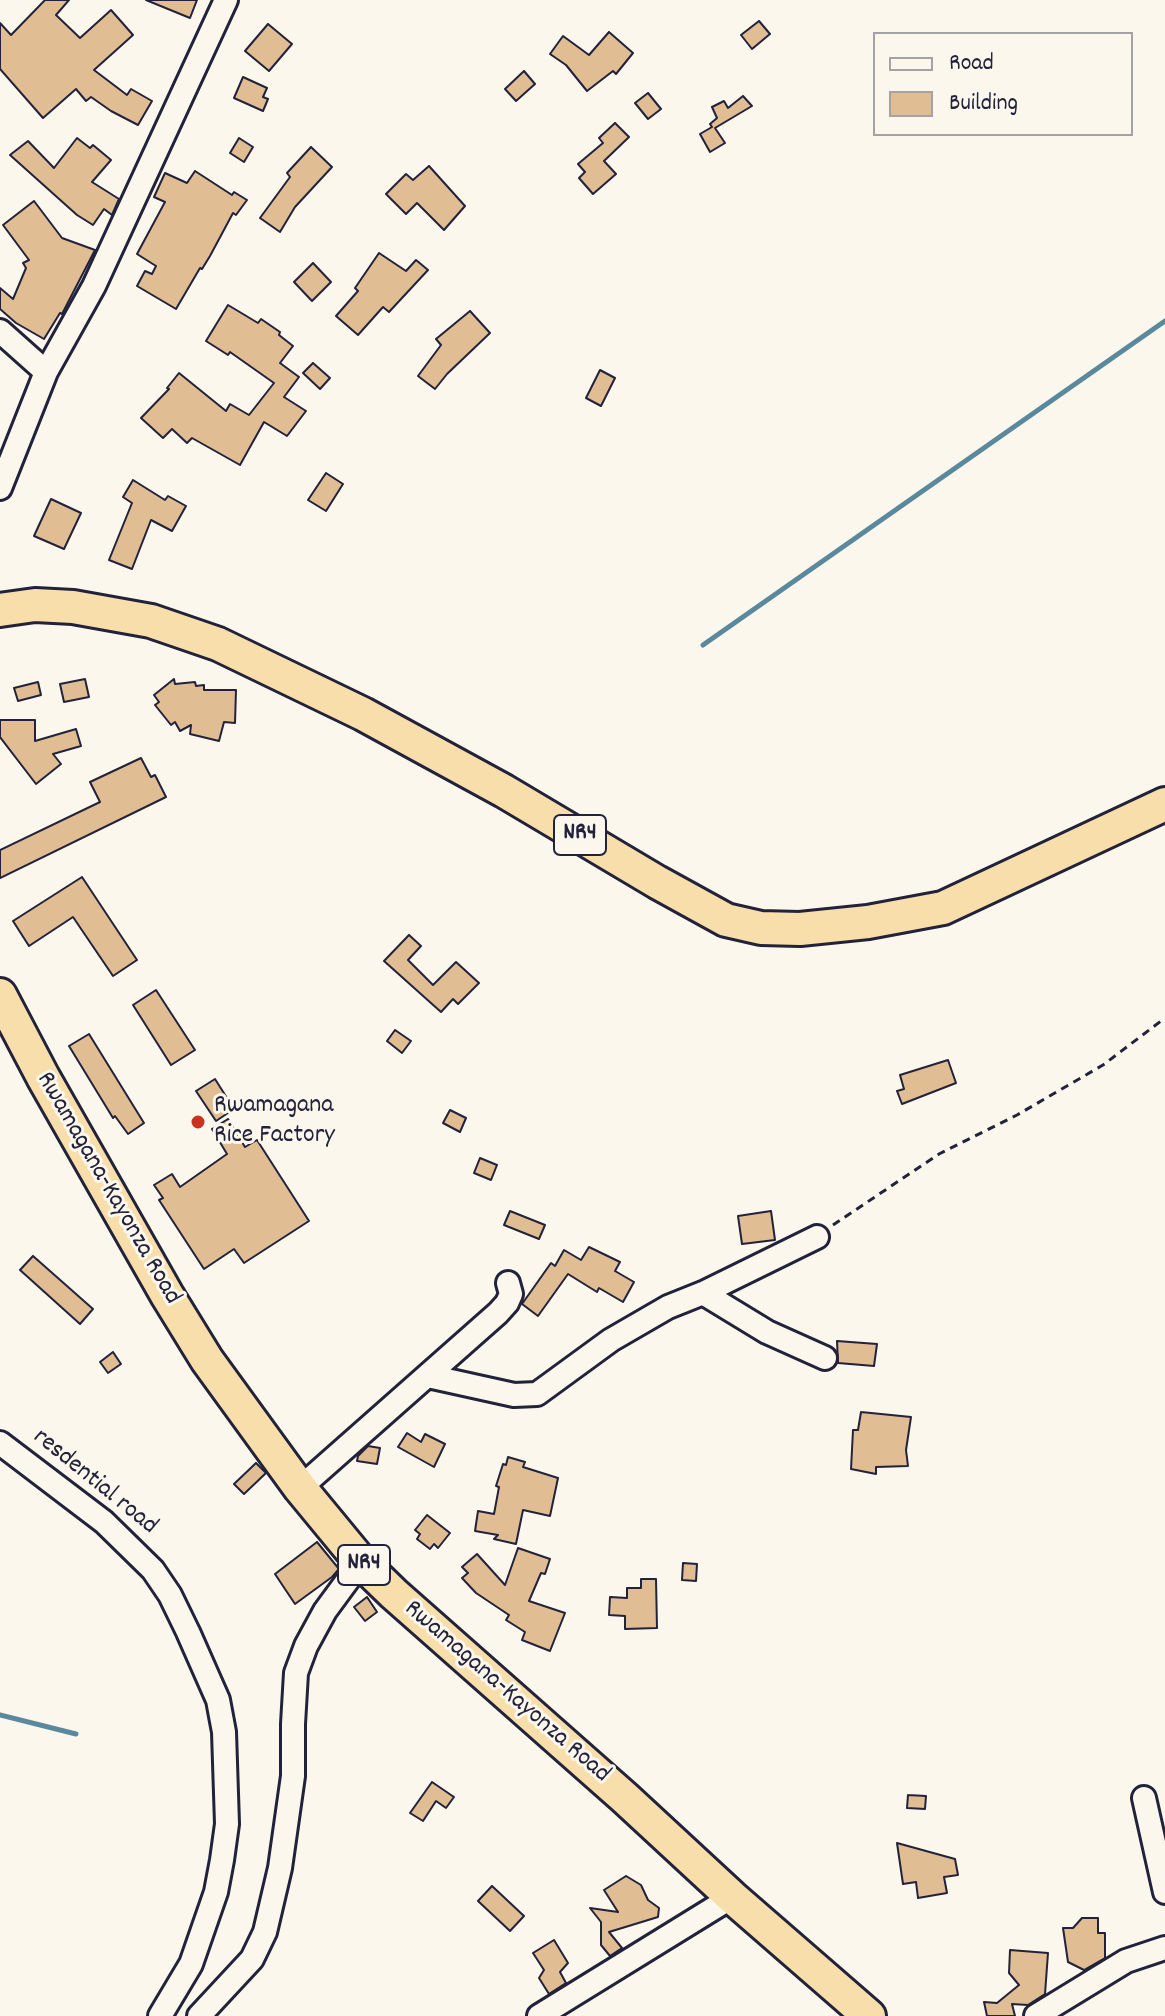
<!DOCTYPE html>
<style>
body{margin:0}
#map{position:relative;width:1165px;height:2016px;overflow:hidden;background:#fbf7ec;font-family:Dekko,sans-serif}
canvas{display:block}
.legend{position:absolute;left:873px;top:32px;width:260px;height:104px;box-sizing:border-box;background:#fbf7ec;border:2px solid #a4a2a5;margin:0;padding:10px 14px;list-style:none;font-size:24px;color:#22223b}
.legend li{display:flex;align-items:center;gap:16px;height:40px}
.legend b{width:40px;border:2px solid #a4a2a5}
</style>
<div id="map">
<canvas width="1165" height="2016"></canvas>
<ul class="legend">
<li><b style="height:10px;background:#fbf7ec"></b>Road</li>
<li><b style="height:22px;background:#e0bd92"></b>Building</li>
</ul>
</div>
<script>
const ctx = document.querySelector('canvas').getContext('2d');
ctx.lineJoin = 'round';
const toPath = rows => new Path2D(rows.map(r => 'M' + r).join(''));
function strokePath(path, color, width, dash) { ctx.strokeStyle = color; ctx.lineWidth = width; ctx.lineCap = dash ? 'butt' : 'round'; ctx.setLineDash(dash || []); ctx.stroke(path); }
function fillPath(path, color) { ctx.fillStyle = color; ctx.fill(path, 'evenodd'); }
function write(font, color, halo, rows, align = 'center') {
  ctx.font = font + ' Dekko,sans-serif'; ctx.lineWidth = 6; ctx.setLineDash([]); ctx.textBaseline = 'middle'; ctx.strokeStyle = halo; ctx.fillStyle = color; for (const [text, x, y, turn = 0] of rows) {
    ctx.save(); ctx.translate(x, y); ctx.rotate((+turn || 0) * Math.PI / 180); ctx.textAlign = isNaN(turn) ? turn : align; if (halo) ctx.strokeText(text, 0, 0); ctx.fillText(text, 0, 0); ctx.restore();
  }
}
const stream = toPath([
 [703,645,1165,321],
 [0,1715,76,1734]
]);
const building = toPath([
 [45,0,69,0,56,15,80,38,111,10,133,35,94,70,127,95,131,89,152,101,138,125,111,111,91,97,86,101,76,89,43,118,0,69,0,23,11,35,45,0],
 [146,0,197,0,190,18,146,0],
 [759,21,770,34,752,49,741,35,759,21],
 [268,24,292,44,269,71,245,51,268,24],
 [609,32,633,53,616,74,613,71,587,91,566,65,550,54,563,36,589,55,609,32],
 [524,71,535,84,516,101,505,89,524,71],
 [243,77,267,88,263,97,268,99,263,111,234,98,243,77],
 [648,93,661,109,648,119,635,103,648,93],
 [743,96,752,106,715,128,725,143,710,152,700,134,712,127,710,124,717,118,712,107,724,101,728,108,743,96],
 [615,123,629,137,604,161,616,174,593,194,579,178,585,172,578,164,603,143,599,138,615,123],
 [77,138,90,148,93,145,111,160,92,182,119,199,112,215,104,209,93,225,77,215,10,155,28,141,54,168,77,138],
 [239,138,253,147,244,162,230,153,239,138],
 [311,147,332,167,295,207,280,232,260,218,290,177,287,173,311,147],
 [429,166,465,206,444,230,417,203,406,214,386,194,406,174,413,180,429,166],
 [195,171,232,195,234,192,247,200,236,215,233,213,210,256,202,269,200,268,176,309,137,286,145,271,152,274,156,266,137,254,165,202,154,197,165,173,187,183,195,171],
 [34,201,62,238,95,250,62,314,60,313,44,339,16,323,0,309,0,288,13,299,26,268,23,263,29,260,3,225,34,201],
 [379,253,406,271,416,260,428,270,389,312,383,307,358,335,336,316,358,291,355,288,379,253],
 [313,263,331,282,312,301,294,282,313,263],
 [228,305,258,323,261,319,280,332,279,335,293,346,280,363,299,377,284,397,306,411,287,436,264,422,240,465,192,438,187,443,172,429,163,438,141,418,169,389,167,388,179,373,226,411,230,404,249,415,274,383,230,352,228,355,206,341,228,305],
 [470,311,490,333,447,374,435,389,418,376,441,345,436,339,470,311],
 [313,363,330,378,320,389,303,373,313,363],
 [600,370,615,378,601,406,586,398,600,370],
 [326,473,343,484,326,511,308,500,326,473],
 [133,480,165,500,168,496,186,506,172,531,151,520,132,569,109,560,132,503,123,497,133,480],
 [51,499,81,513,64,549,34,536,51,499],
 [85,679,89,697,64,702,60,684,85,679],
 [174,679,175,684,195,682,196,686,204,685,204,690,236,690,235,723,224,722,219,741,190,734,191,725,180,731,175,722,171,725,155,705,159,702,154,695,174,679],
 [38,682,41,695,18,701,14,688,38,682],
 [0,720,35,720,35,741,76,729,81,746,53,754,61,764,36,784,0,737,0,720],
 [141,758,151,777,155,775,166,797,0,878,0,850,100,802,90,782,141,758],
 [82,877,137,960,113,976,73,917,29,946,13,921,82,877],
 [409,935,421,946,408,960,433,985,456,962,479,983,458,1004,453,999,441,1012,384,961,409,935],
 [156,990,195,1050,171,1065,133,1005,156,990],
 [395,1030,411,1041,402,1053,387,1041,395,1030],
 [89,1034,144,1123,128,1134,115,1116,113,1118,69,1046,89,1034],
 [948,1060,956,1083,902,1104,897,1091,904,1089,900,1075,948,1060],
 [215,1079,234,1109,216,1121,196,1091,215,1079],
 [450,1110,466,1118,460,1132,443,1123,450,1110],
 [228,1119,245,1147,257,1140,309,1221,244,1263,234,1249,204,1269,159,1200,163,1198,154,1185,172,1174,180,1187,227,1154,212,1129,228,1119],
 [480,1158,497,1165,491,1180,474,1173,480,1158],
 [510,1211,545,1225,539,1239,504,1225,510,1211],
 [771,1211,775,1240,742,1244,738,1216,771,1211],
 [589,1247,620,1262,615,1271,634,1282,623,1302,599,1288,597,1292,568,1274,538,1316,522,1304,551,1263,555,1266,564,1250,581,1260,589,1247],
 [33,1256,93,1309,80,1324,20,1270,33,1256],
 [837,1341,877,1344,874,1366,838,1363,837,1341],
 [113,1352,121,1364,108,1373,100,1362,113,1352],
 [861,1412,911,1417,906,1450,908,1466,876,1467,876,1474,851,1469,853,1430,858,1430,861,1412],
 [407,1433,421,1442,425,1434,445,1444,434,1467,398,1447,407,1433],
 [368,1446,380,1448,377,1464,357,1461,358,1456,368,1446],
 [508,1457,525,1462,523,1467,558,1478,550,1516,523,1510,516,1544,494,1539,498,1535,475,1531,478,1511,494,1514,499,1487,496,1486,503,1464,506,1465,508,1457],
 [256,1463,266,1473,244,1494,234,1484,256,1463],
 [427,1515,450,1533,438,1548,434,1544,430,1549,417,1539,420,1534,415,1530,427,1515],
 [317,1542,339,1569,332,1577,295,1604,275,1574,317,1542],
 [518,1548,550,1559,545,1574,541,1573,529,1601,565,1613,550,1651,522,1640,525,1632,506,1620,509,1615,476,1593,462,1578,468,1573,462,1567,477,1554,505,1585,518,1548],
 [683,1563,697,1564,696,1581,682,1580,683,1563],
 [641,1579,656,1579,657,1628,625,1629,625,1616,609,1615,610,1597,627,1598,627,1588,641,1588,641,1579],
 [367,1597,377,1612,365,1621,354,1607,367,1597],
 [432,1782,454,1797,446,1808,436,1801,423,1821,410,1813,432,1782],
 [908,1795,926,1796,925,1809,907,1808,908,1795],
 [897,1843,955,1859,958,1875,944,1877,947,1893,918,1898,916,1882,903,1884,897,1843],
 [626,1876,641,1885,648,1900,659,1908,658,1917,609,1932,622,1948,610,1956,601,1945,601,1922,590,1908,618,1912,604,1890,626,1876],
 [492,1886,524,1916,510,1931,478,1901,492,1886],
 [1082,1918,1098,1918,1098,1933,1105,1933,1105,1958,1084,1970,1068,1962,1063,1928,1073,1928,1082,1918],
 [554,1940,568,1963,560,1972,566,1983,549,1994,539,1978,544,1970,533,1953,554,1940],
 [1010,1950,1048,1953,1045,1994,1028,2005,1012,2004,1015,2016,987,2016,984,2002,997,2003,1019,1985,1009,1973,1010,1950]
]);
const path = toPath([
 [833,1225,939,1154,1017,1115,1103,1065,1165,1018]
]);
const minor = toPath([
 [0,331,46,372],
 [0,488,46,372,94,286,226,0],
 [703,1293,767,1332,825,1358],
 [428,1376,514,1395,537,1394,611,1340,668,1307,703,1293,817,1237],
 [0,1443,104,1522,153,1570,170,1595,188,1632,218,1700,224,1732,227,1824,222,1860,216,1892,191,1964,160,2016],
 [300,1488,498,1313,507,1303,511,1294,508,1283],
 [1144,1798,1165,1892],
 [199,2016,252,1959,265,1932,280,1868,293,1776,293,1724,296,1673,306,1646,325,1611,361,1562],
 [539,2016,732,1897],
 [1036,2016,1126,1961,1165,1948]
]);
const highway = toPath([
 [0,610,35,605,73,607,151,621,218,644,363,714,504,791,657,882,726,920,761,928,800,929,868,922,943,908,1165,804],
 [0,995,43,1077,167,1295,207,1360,300,1488,361,1562,394,1594,625,1798,732,1897,869,2016]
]);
const markers = [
 [198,1122,8,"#c8321e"]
];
const shields = [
 [580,835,52],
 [364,1565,52]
];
const shieldNames = [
 ["NR4",580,835],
 ["NR4",364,1565]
];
const poiNames = [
 ["Rwamagana",214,1107],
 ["Rice Factory",214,1137]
];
const streetNames = [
 ["Rwamagana-Kayonza Road",107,1189,60],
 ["resdential road",94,1483,39],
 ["Rwamagana-Kayonza Road",506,1693,41]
];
strokePath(stream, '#5a899e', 5);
fillPath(building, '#e0bd92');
strokePath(building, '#22223b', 2);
strokePath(minor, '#22223b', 28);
strokePath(highway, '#22223b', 38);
strokePath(path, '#22223b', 3, [8, 6]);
strokePath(minor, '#fbf7ec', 22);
strokePath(highway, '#f8deab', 32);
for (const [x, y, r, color] of markers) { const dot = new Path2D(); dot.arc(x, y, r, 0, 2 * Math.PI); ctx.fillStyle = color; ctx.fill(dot); strokePath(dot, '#fbf7ec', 3); }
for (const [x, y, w] of shields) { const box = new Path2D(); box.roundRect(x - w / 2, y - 20, w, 40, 6); ctx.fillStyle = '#fbf7ec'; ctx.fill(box); strokePath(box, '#22223b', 2); }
write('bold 24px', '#22223b', null, shieldNames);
write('26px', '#22223b', '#fbf7ec', poiNames, 'left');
write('26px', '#22223b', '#fbf7ec', streetNames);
</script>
